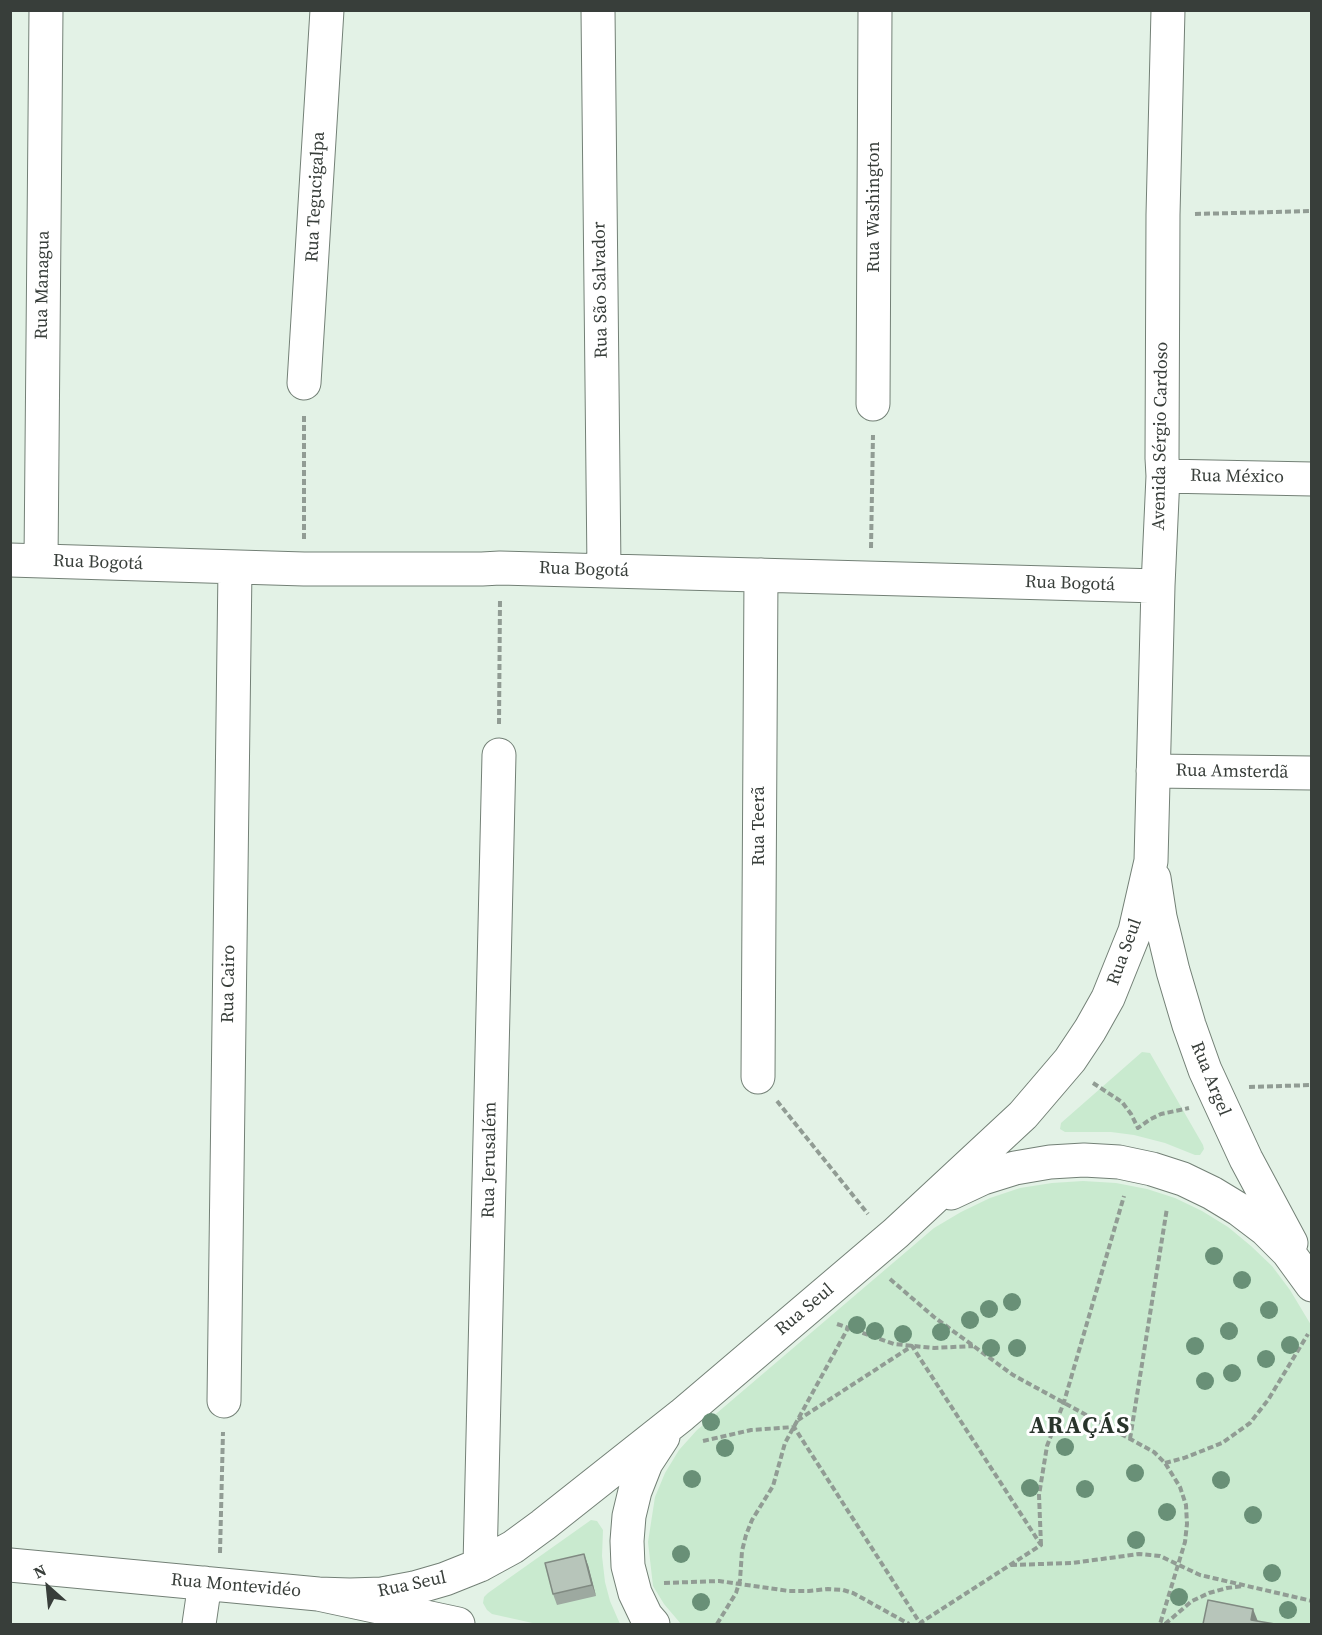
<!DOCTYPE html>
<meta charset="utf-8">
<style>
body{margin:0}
#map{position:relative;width:1322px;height:1635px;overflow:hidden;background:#e3f2e6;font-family:"Source Serif 4",serif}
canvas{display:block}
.frame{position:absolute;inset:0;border:12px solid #383e3a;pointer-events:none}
.north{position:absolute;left:18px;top:1557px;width:60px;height:60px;-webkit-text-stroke:4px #fff;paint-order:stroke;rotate:333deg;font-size:16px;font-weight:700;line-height:24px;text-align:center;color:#383e3a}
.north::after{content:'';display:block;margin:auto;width:21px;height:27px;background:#383e3a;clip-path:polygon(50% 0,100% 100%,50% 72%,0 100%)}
</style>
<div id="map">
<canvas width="1322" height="1635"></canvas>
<div class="frame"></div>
<div class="north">N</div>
</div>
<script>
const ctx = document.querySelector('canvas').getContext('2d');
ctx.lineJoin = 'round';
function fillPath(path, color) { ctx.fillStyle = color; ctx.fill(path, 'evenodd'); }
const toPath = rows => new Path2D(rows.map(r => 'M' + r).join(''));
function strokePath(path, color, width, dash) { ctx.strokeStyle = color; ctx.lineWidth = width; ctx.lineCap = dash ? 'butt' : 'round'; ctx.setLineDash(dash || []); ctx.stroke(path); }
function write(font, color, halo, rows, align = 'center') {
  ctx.font = font + ' "Source Serif 4",serif'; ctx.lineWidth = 6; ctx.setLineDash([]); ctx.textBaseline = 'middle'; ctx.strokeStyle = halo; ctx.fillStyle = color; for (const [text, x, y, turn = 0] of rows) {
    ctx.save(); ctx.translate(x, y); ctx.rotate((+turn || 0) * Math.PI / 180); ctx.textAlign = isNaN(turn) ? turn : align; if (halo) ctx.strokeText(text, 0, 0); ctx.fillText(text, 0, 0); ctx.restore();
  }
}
const green = toPath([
 [1142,1052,1150,1053,1203,1145,1204,1149,1200,1155,1195,1155,1165,1143,1134,1135,1111,1132,1065,1132,1060,1129,1061,1123],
 [1083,1181,1116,1183,1147,1189,1175,1198,1202,1211,1228,1227,1251,1246,1272,1266,1290,1290,1311,1325,1311,1624,681,1624,664,1604,653,1586,648,1542,655,1497,665,1473,679,1450,697,1430,934,1228,961,1212,990,1198,1020,1188,1052,1183],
 [591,1520,597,1521,603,1530,602,1556,605,1582,610,1601,620,1624,537,1624,492,1614,487,1610,483,1603,484,1597,488,1593]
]);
const path = toPath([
 [1195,214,1312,211],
 [304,539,304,414],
 [871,548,873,435],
 [499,724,500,600],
 [1093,1083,1122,1102,1131,1114,1138,1128,1149,1120,1161,1114,1189,1108],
 [1249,1087,1312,1085],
 [777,1101,868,1214],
 [890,1279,934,1317,1013,1375,1154,1452,1165,1463,1180,1487,1186,1505,1187,1524,1185,1542,1160,1624],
 [837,1324,894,1344,934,1348,973,1346],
 [1130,1439,1167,1208],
 [703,1441,751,1430,794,1427,920,1623,1041,1545,912,1346,798,1420],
 [1165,1463,1184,1458,1222,1443,1250,1423,1268,1400,1308,1334],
 [1041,1545,1039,1495,1047,1446,1064,1402,1124,1196],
 [220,1553,223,1432],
 [1011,1565,1072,1563,1139,1554,1150,1555,1160,1556,1200,1575,1312,1601],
 [664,1583,719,1581,789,1591,809,1591,828,1589,843,1590,853,1593,909,1624],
 [717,1624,736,1593,740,1580,742,1551,746,1535,752,1520,773,1486,785,1443,848,1328],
 [1165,1624,1192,1601,1209,1593,1227,1588,1243,1586]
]);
const minor = toPath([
 [598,10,604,570],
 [304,383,327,10],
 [873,404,875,10],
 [1163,476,1312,479],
 [10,560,304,569,482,569,500,568,1158,586],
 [41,560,46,10],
 [1153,771,1312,773],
 [1154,878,1160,917,1173,971,1189,1025,1205,1070,1246,1159,1291,1243],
 [758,1077,761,575],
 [951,1193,983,1178,1015,1168,1050,1162,1084,1160,1119,1162,1152,1169,1183,1179,1212,1193,1240,1210,1265,1229,1288,1252,1312,1285],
 [224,1401,235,568],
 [10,1565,318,1594,458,1624],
 [480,1565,499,755],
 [318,1594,350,1595,382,1594,414,1588,445,1579,480,1565,513,1547,543,1525,682,1415,896,1233,1023,1115,1070,1060,1090,1030,1108,998,1135,931,1151,861,1158,586,1163,476,1162,458,1163,215,1168,10],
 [199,1624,205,1583],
 [653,1624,646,1616,635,1593,628,1566,627,1541,629,1516,635,1491,646,1463,663,1437]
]);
const trees = [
 [1214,1256],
 [1242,1280],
 [1012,1302],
 [989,1309],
 [1269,1310],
 [970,1320],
 [857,1325],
 [875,1331],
 [1229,1331],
 [941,1332],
 [903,1334],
 [1290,1345],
 [1195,1346],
 [991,1348],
 [1017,1348],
 [1266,1359],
 [1232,1373],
 [1205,1381],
 [711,1422],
 [1065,1447],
 [725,1448],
 [1135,1473],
 [692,1479],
 [1221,1480],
 [1030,1488],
 [1085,1489],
 [1167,1512],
 [1253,1515],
 [1136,1540],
 [681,1554],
 [1272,1573],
 [1179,1597],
 [701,1602],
 [1288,1610]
];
const wall = toPath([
 [588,1565,596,1596,557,1605,553,1594]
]);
const shadedWall = toPath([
 [584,1554,588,1565,596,1596,592,1585],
 [1253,1609,1259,1624,1251,1620]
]);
const building = toPath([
 [584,1554,592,1585,553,1594,545,1563,584,1554],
 [1208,1600,1253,1609,1251,1620,1275,1624,1203,1624,1208,1600]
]);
const streetNames = [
 ["Rua Tegucigalpa",316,197,-87],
 ["Rua Washington",874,207,-90],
 ["Rua Managua",43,285,-89],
 ["Rua São Salvador",601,290,-91],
 ["Avenida Sérgio Cardoso",1161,436,-89],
 ["Rua México",1237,477,1],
 ["Rua Bogotá",98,563,2],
 ["Rua Bogotá",584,570,2],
 ["Rua Bogotá",1070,584,2],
 ["Rua Amsterdã",1232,772,1],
 ["Rua Teerã",759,826,-90],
 ["Rua Seul",1125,952,-70],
 ["Rua Cairo",229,984,-89],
 ["Rua Argel",1210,1079,68],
 ["Rua Jerusalém",490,1160,-89],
 ["Rua Seul",805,1310,-40],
 ["Rua Seul",412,1585,-12],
 ["Rua Montevidéo",236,1586,5]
];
const districtNames = [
 ["ARAÇÁS",1080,1427]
];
fillPath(green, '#c9eacf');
strokePath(minor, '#738076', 35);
strokePath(path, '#919c94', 4, [6, 3]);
strokePath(minor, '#fff', 33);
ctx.fillStyle = '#699077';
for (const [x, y] of trees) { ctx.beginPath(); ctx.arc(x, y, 9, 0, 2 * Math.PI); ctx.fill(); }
fillPath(wall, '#9da9a0');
fillPath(shadedWall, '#808a82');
fillPath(building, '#b7c5ba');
strokePath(building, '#808a82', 1.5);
write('18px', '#383e3a', '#fff', streetNames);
ctx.letterSpacing = '1.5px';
write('bold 24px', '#29342b', '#fff', districtNames);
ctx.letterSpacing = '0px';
</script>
